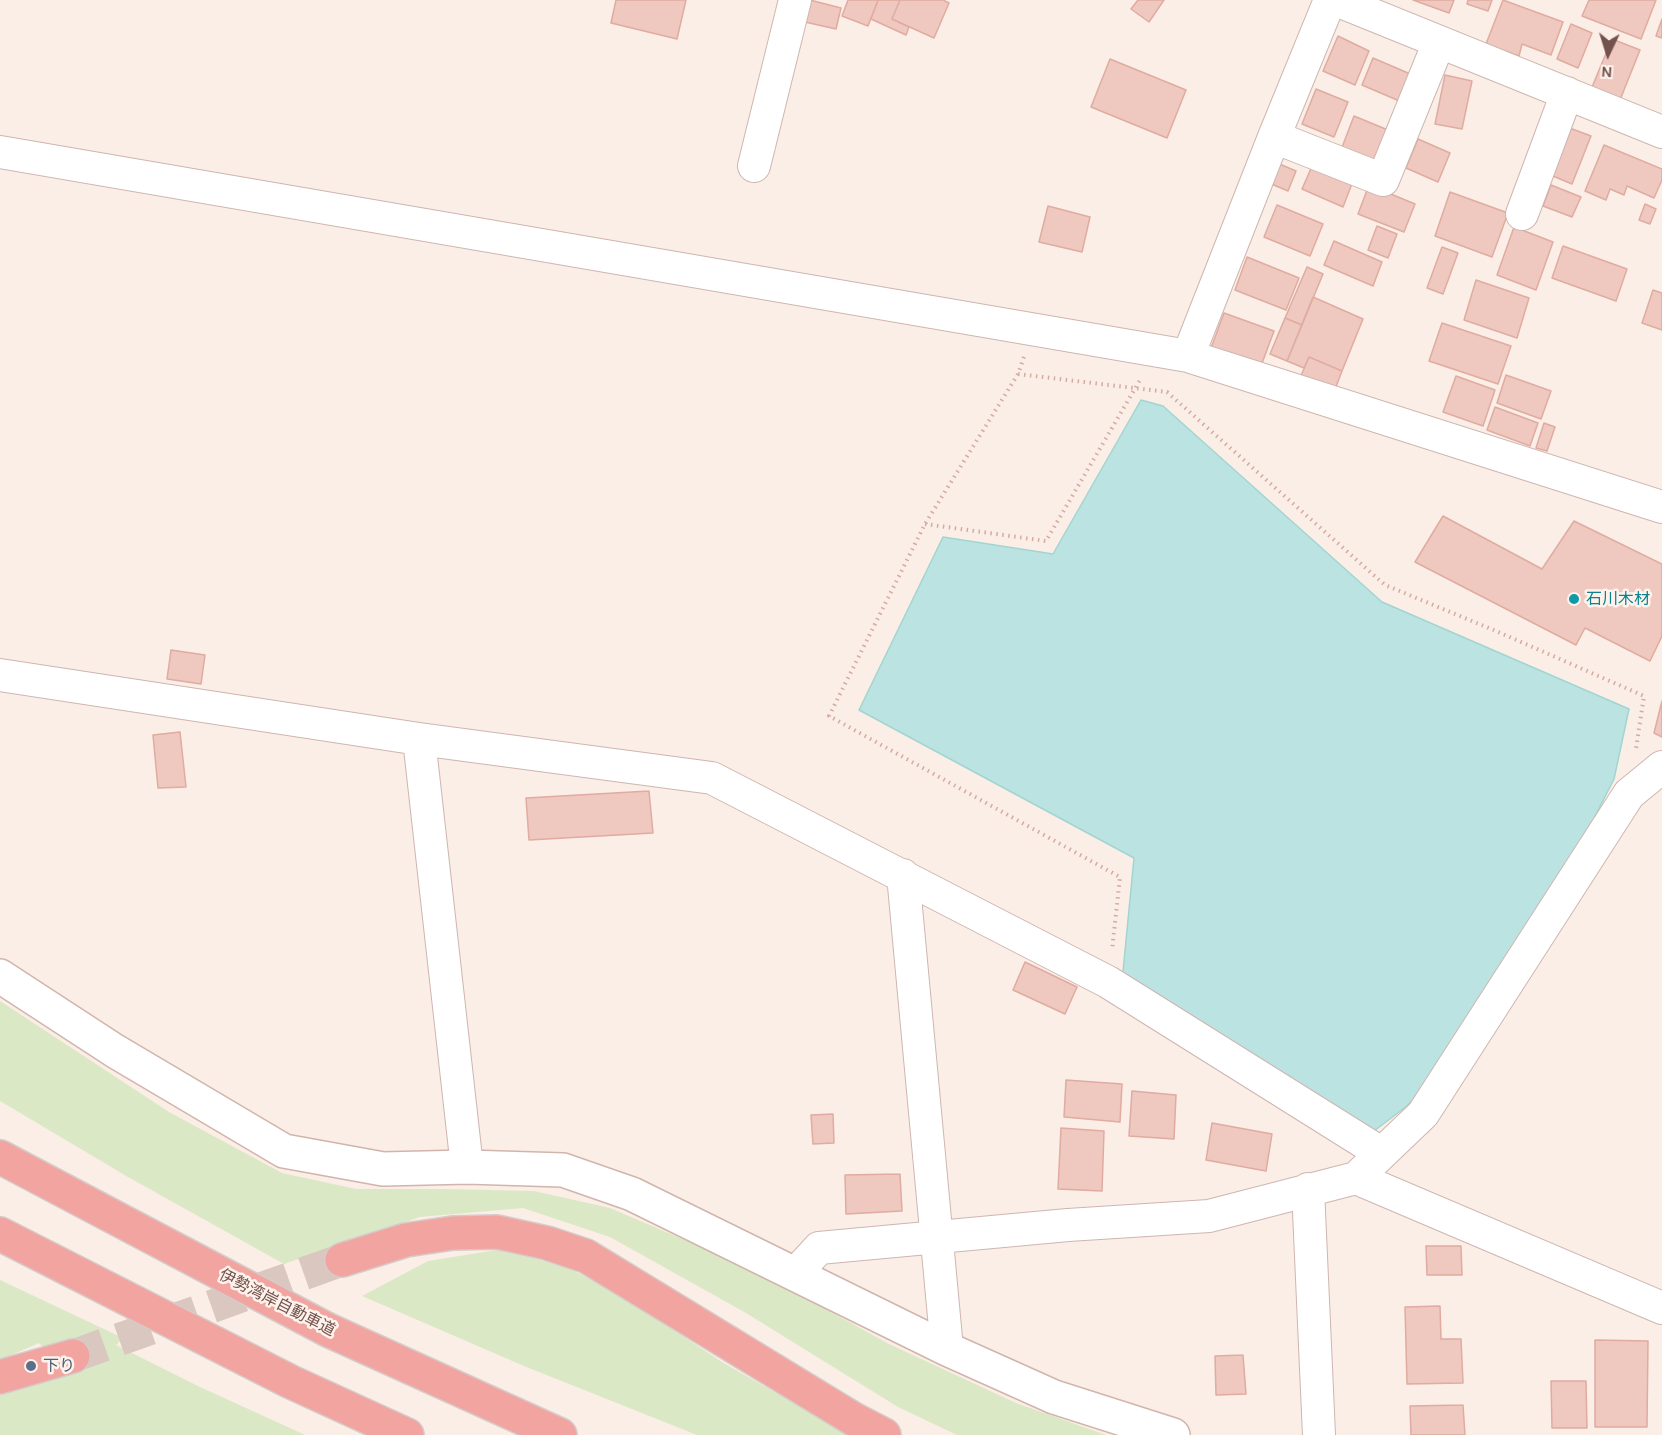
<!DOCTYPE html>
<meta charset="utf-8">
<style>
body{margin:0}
#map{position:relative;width:1662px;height:1435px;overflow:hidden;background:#fbeee6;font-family:Karla,sans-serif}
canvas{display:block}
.north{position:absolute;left:1578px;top:24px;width:60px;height:60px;-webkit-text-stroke:4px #fef3ec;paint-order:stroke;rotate:184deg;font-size:16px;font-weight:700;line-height:24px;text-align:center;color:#73514c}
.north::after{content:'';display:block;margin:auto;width:21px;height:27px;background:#73514c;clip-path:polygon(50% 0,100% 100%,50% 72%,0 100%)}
</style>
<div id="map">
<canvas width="1662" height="1435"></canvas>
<div class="north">N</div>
</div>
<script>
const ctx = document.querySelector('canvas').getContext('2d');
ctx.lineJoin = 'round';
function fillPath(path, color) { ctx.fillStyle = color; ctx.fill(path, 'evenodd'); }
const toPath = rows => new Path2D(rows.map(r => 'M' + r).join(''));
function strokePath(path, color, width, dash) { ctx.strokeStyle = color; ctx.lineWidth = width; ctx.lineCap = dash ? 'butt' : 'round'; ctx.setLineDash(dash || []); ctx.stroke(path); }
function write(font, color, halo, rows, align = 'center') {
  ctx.font = font + ' Karla,"Noto Sans JP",sans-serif'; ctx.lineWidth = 5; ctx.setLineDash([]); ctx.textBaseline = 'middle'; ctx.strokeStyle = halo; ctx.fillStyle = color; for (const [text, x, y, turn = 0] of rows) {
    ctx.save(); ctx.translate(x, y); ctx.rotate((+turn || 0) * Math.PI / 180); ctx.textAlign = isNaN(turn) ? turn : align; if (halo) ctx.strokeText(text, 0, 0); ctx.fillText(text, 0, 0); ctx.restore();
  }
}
const green = toPath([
 [0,1001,169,1112,282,1173,356,1189,444,1189,534,1191,610,1208,755,1270,889,1344,1016,1403,1106,1435,957,1435,898,1407,746,1313,610,1237,523,1208,420,1217,284,1264,128,1177,0,1101],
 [497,1250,565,1266,620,1295,722,1362,849,1435,697,1435,524,1366,362,1296,428,1261],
 [0,1280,123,1338,116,1345,198,1386,305,1435,0,1435,0,1395,40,1383,60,1366,39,1343,0,1360]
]);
const water = toPath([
 [1141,400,1163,406,1382,602,1629,709,1614,779,1581,844,1435,1076,1407,1106,1370,1134,1122,982,1134,858,859,710,943,537,1053,554,1141,400]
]);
const building = toPath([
 [616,0,686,0,677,39,611,23,616,0],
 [810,0,841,8,836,29,805,22,810,0],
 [848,0,878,0,868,26,842,16,848,0],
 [878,0,900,0,892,19,909,27,906,35,871,19,878,0],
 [900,0,943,0,949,3,934,38,892,19,900,0],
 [1138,0,1164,0,1149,22,1131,9,1138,0],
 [1413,0,1454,0,1449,13,1413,0],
 [1468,0,1492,0,1488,11,1467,4,1468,0],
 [1503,0,1563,22,1551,55,1522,44,1519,56,1486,44,1503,0],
 [1589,0,1656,0,1641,39,1582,16,1589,0],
 [1662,19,1662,38,1656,36,1662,19],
 [1571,24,1592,33,1578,68,1557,59,1571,24],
 [1338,36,1369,51,1355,85,1323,71,1338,36],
 [1612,39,1640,50,1620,100,1592,87,1612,39],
 [1373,58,1415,76,1404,103,1362,85,1373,58],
 [1110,59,1186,90,1167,138,1091,107,1110,59],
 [1445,75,1472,81,1462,129,1435,124,1445,75],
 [1316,89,1348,102,1334,137,1302,124,1316,89],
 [1354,116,1388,130,1374,164,1341,150,1354,116],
 [1567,127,1591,136,1572,184,1548,174,1567,127],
 [1418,139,1450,153,1438,182,1406,168,1418,139],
 [1604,145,1662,169,1662,180,1654,198,1627,186,1624,195,1610,189,1606,200,1585,191,1604,145],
 [1277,163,1296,171,1288,191,1269,183,1277,163],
 [1313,164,1353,181,1343,207,1302,189,1313,164],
 [1369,185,1415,204,1404,232,1358,214,1369,185],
 [1551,185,1581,197,1572,217,1543,206,1551,185],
 [1450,192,1508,213,1492,257,1435,236,1450,192],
 [1645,204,1656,209,1650,224,1639,220,1645,204],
 [1277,205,1323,224,1310,256,1264,237,1277,205],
 [1048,206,1090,217,1082,252,1039,242,1048,206],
 [1377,226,1397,234,1388,258,1368,250,1377,226],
 [1514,227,1553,242,1536,290,1497,275,1514,227],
 [1334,241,1382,262,1373,286,1324,265,1334,241],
 [1563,246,1627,269,1616,301,1552,278,1563,246],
 [1442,247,1458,253,1443,294,1427,288,1442,247],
 [1247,257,1299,278,1286,310,1235,290,1247,257],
 [1307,267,1323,274,1302,325,1285,318,1307,267],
 [1476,280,1529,298,1517,338,1464,320,1476,280],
 [1653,290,1662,293,1662,330,1642,323,1653,290],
 [1313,297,1363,319,1342,371,1309,357,1304,368,1287,361,1313,297],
 [1224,313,1274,331,1261,366,1211,348,1224,313],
 [1285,318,1302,325,1287,361,1270,354,1285,318],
 [1442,323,1511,346,1498,384,1429,361,1442,323],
 [1309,357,1342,371,1334,392,1300,378,1309,357],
 [1506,375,1551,391,1541,419,1497,403,1506,375],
 [1456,376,1495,390,1483,426,1443,412,1456,376],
 [1495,407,1538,423,1530,446,1487,430,1495,407],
 [1544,423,1555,427,1547,451,1536,448,1544,423],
 [1443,516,1542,569,1574,521,1662,564,1662,636,1650,661,1585,628,1576,645,1415,562,1443,516],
 [171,650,205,655,201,684,167,679,171,650],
 [1662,701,1662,737,1654,733,1662,701],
 [180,732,186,787,158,788,153,735,180,732],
 [649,791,653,833,529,840,526,798,649,791],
 [1025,962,1077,987,1065,1014,1013,990,1025,962],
 [1066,1080,1122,1084,1120,1122,1064,1117,1066,1080],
 [1132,1091,1176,1095,1174,1139,1129,1136,1132,1091],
 [833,1114,834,1143,813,1144,811,1115,833,1114],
 [1212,1123,1272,1134,1266,1171,1206,1160,1212,1123],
 [1061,1128,1104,1131,1102,1191,1058,1189,1061,1128],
 [900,1174,902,1211,846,1214,845,1175,900,1174],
 [1426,1246,1461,1246,1462,1275,1427,1275,1426,1246],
 [1440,1306,1441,1339,1461,1339,1463,1383,1407,1384,1405,1307,1440,1306],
 [1595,1340,1648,1341,1647,1427,1595,1427,1595,1340],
 [1243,1355,1246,1394,1216,1395,1215,1356,1243,1355],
 [1551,1381,1586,1381,1587,1428,1552,1428,1551,1381],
 [1463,1405,1465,1435,1411,1435,1410,1406,1463,1405]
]);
const highwayTunnel = toPath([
 [73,1356,342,1260]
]);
const path = toPath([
 [1024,357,1018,374,925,524,829,716,1120,877,1112,950],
 [1018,374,1167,392,1385,585,1496,631,1644,696,1636,749],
 [925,524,1046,541,1140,380]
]);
const street = toPath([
 [1336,0,1662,132],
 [1274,137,1383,180,1439,42],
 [0,152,1188,356,1662,507],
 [754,166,795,0],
 [1522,214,1567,93],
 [1188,356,1274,137,1330,0],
 [0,675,419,739,712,778,1108,982,1381,1153],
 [419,739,467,1167],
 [903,875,947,1349],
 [1356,1178,1662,1308],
 [1308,1189,1319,1435],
 [796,1273,819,1248,1068,1225,1209,1216,1356,1178,1423,1114,1629,794,1662,767]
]);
const secondary = toPath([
 [0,976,115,1051,284,1151,383,1169,467,1167,563,1170,632,1194,947,1349,1054,1397,1173,1435]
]);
const highway = toPath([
 [0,1157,328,1330,560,1435],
 [0,1234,291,1382,407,1435],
 [342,1260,406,1240,453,1233,497,1232,547,1243,586,1256,855,1420,884,1435],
 [0,1377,73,1356]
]);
const markers = [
 [1574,599,6,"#0f9aa8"],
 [31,1366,6,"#5c6f8a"]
];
const cultureNames = [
 ["石川木材",1586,599]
];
const streetNames = [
 ["伊勢湾岸自動車道",277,1303,27]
];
const serviceNames = [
 ["下り",43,1366]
];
fillPath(green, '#dbe8c5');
fillPath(water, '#bbe3e1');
strokePath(water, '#a2d5d1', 1.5);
fillPath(building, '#efc8bf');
strokePath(building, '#e0aba0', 1.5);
strokePath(highwayTunnel, '#d9c7c0', 33, [33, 16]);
strokePath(street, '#ceb6b0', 34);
strokePath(secondary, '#d1b5ad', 36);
strokePath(highway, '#d5cbc9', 36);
strokePath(path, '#d4aba2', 4, [1.5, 4.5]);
strokePath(street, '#fff', 32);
strokePath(secondary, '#fff', 33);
strokePath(highway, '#f2a4a0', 33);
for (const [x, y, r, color] of markers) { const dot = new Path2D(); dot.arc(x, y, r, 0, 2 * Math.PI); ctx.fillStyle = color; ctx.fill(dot); strokePath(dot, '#fef3ec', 2); }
write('16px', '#0d838f', '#fef3ec', cultureNames, 'left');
write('16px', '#73514c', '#fef3ec', streetNames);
write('16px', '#4e5e75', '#fef3ec', serviceNames, 'left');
</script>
